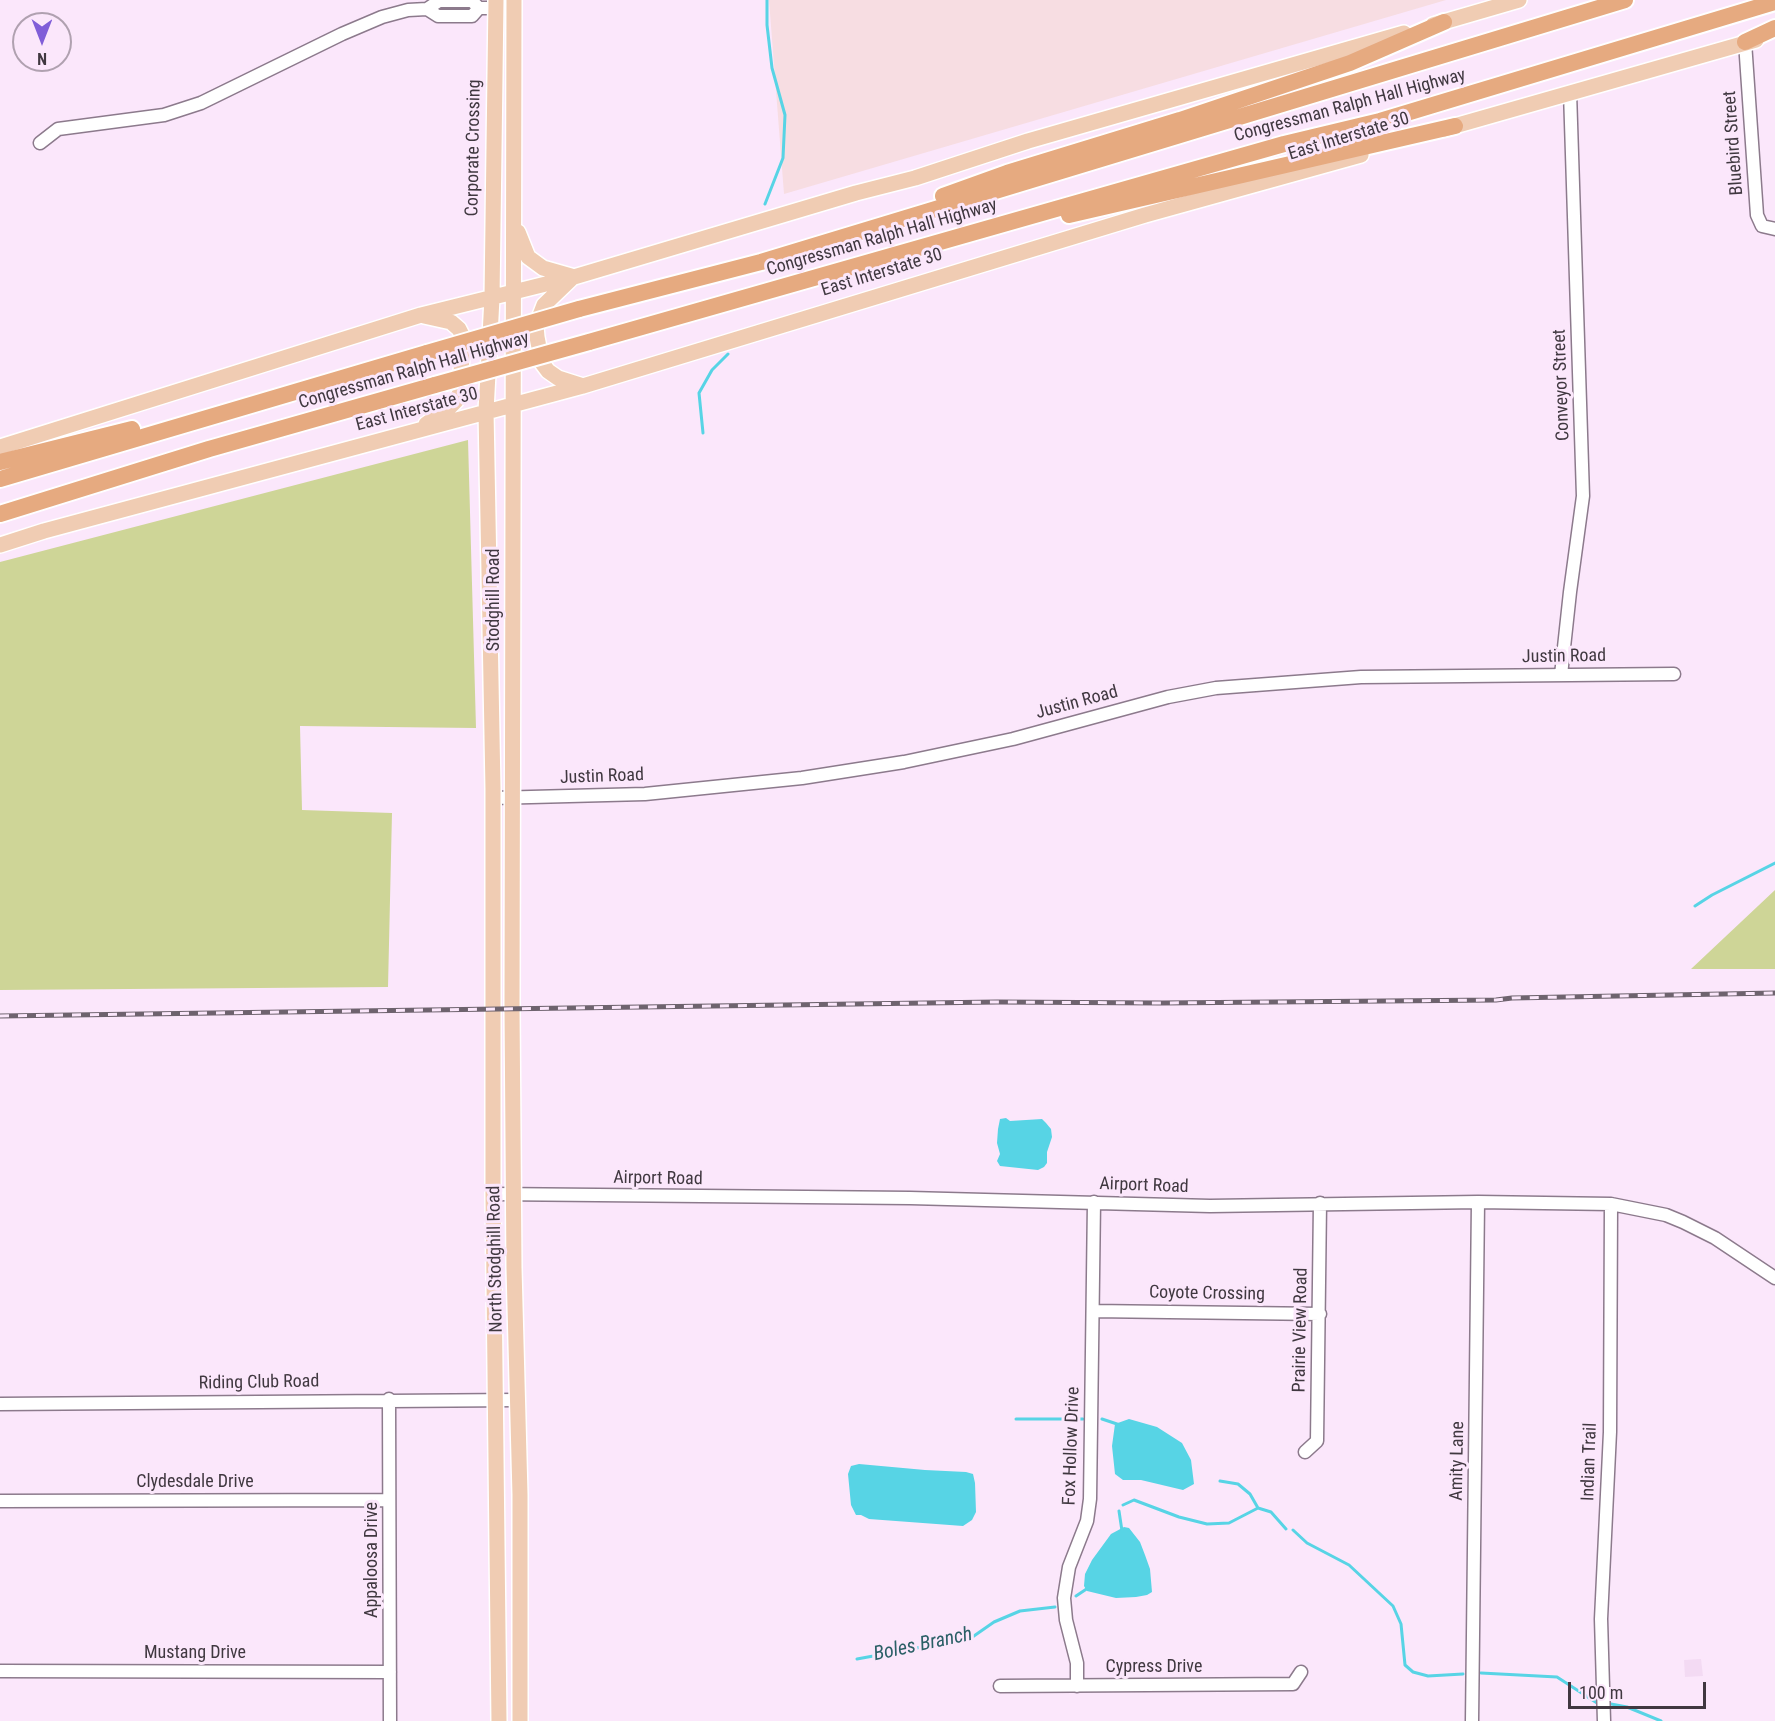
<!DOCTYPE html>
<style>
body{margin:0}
#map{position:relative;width:1775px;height:1721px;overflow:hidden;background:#fbe7fb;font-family:"Roboto Condensed",sans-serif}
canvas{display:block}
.north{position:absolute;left:12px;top:12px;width:60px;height:60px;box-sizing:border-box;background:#fbe7fb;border:2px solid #b0a1b0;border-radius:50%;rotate:180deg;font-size:16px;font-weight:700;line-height:24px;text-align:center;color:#403840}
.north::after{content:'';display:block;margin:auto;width:21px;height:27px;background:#805ed8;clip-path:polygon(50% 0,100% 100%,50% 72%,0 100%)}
.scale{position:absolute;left:1568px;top:1682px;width:138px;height:27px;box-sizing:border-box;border:3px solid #403840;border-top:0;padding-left:8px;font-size:18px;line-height:21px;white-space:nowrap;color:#403840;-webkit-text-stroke:4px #fbe7fb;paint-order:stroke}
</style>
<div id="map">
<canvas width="1775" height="1721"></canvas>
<div class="north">N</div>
<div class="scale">100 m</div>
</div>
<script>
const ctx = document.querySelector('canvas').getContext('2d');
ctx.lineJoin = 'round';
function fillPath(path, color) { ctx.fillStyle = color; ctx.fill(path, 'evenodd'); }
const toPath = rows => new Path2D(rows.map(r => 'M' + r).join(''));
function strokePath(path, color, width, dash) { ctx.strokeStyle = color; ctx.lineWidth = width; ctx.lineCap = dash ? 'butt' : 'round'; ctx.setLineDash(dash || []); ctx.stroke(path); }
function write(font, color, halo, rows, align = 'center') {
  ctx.font = font + ' "Roboto Condensed",sans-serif'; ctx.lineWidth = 6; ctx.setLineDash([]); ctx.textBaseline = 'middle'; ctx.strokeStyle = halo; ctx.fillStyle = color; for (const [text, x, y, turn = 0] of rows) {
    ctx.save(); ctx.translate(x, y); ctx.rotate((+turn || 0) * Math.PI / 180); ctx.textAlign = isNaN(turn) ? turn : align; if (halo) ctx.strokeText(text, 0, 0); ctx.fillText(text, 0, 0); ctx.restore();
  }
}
const commercial = toPath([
 [769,0,1446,0,784,194]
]);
const built = toPath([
 [1701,1659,1703,1676,1685,1677,1684,1660]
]);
const green = toPath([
 [468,440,476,728,300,726,302,810,392,813,388,987,0,990,0,562],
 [1775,890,1775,969,1691,969]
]);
const water = toPath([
 [1006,1118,1010,1121,1042,1119,1046,1123,1051,1129,1052,1137,1047,1152,1047,1163,1044,1167,1038,1170,1000,1166,997,1161,1000,1154,997,1143,998,1129,1000,1119],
 [1129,1419,1157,1427,1182,1443,1191,1460,1194,1484,1183,1490,1141,1480,1123,1480,1115,1474,1112,1446,1115,1424],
 [859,1464,925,1470,966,1472,973,1474,975,1483,976,1512,972,1520,963,1526,869,1519,861,1515,856,1515,851,1505,848,1474,851,1466],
 [1124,1527,1129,1528,1140,1542,1145,1555,1150,1569,1152,1592,1147,1595,1136,1597,1116,1598,1087,1591,1084,1586,1085,1574,1092,1560,1111,1534]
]);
const stream = toPath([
 [765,204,783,158,785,115,772,68,767,25,767,0],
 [703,433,699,393,712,370,728,354],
 [1695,906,1712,895,1775,863],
 [1016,1419,1083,1419],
 [1102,1419,1120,1425],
 [1220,1481,1238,1484,1250,1494,1258,1508],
 [1123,1505,1134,1500,1179,1517,1207,1524,1229,1523,1258,1508,1271,1512,1286,1529],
 [1119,1511,1122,1531],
 [1293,1530,1307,1543,1349,1565,1393,1606,1401,1624,1405,1665,1413,1672,1428,1676,1463,1674],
 [1076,1596,1088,1588],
 [857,1659,971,1638,994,1622,1020,1611,1055,1607],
 [1481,1673,1557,1677,1597,1703],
 [1611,1704,1627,1707,1661,1721]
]);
const minor = toPath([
 [427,9,438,16,472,16,479,8],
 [1745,42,1757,215,1762,226,1775,229],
 [40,143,58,129,164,115,201,103,342,34,382,17,408,10,427,9,439,1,472,1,479,8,496,8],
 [1561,675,1570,592,1583,496,1570,92],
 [493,798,645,794,802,778,904,762,1013,739,1168,697,1216,688,1361,677,1674,674],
 [493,1194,910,1198,1210,1206,1478,1202,1611,1204,1666,1215,1683,1222,1715,1238,1775,1278],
 [1093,1311,1320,1314],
 [389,1399,390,1721],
 [0,1404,518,1400],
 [1305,1452,1317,1441,1320,1203],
 [0,1501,389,1500],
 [0,1671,390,1672],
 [1000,1686,1293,1684,1301,1672],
 [1077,1686,1077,1663,1066,1620,1064,1598,1069,1567,1087,1521,1090,1499,1094,1202],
 [1472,1721,1478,1202],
 [1604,1721,1601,1619,1610,1432,1611,1204]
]);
const major = toPath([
 [496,0,492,298,486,411,493,789,493,1194,499,1721],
 [514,0,512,1008,514,1268,520,1495,520,1721],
 [1433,25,1519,0],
 [1444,129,1756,40],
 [518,232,528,257,543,268,571,276],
 [571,279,544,305,536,326,537,337,542,363,548,371,558,378,583,386],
 [424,316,451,322,459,329,463,337,460,392,456,401,450,407,426,424],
 [0,447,421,315,574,277,856,193,915,178,1028,141,1404,33],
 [0,545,44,531,583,386,1145,215,1361,155]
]);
const highway = toPath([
 [1745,42,1775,28],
 [943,196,1007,173,1180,120,1350,63,1444,22],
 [1069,215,1455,126],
 [579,309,761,262,1625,0],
 [589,342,1284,144,1380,121,1775,2],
 [0,462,132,429],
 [0,479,427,353],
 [0,514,209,449,435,385]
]);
const rail = toPath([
 [0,1016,997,1002,1162,1003,1496,1000,1512,998,1775,993]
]);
const highwayBridge = toPath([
 [427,353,579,309],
 [435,385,589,342]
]);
const streetNames = [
 ["Congressman Ralph Hall Highway",1350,106,-15],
 ["East Interstate 30",1349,137,-17],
 ["Bluebird Street",1734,143,-94],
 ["Corporate Crossing",474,148,-89],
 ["Congressman Ralph Hall Highway",882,238,-16],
 ["East Interstate 30",882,273,-17],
 ["Congressman Ralph Hall Highway",414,371,-16],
 ["Conveyor Street",1562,385,-92],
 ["East Interstate 30",417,410,-15],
 ["Stodghill Road",494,600,-90],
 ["Justin Road",1564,657,-1],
 ["Justin Road",1077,703,-15],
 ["Justin Road",602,777,-2],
 ["Airport Road",658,1179,1],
 ["Airport Road",1144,1186,2],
 ["North Stodghill Road",496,1259,-91],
 ["Coyote Crossing",1207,1294,1],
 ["Prairie View Road",1301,1330,-89],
 ["Riding Club Road",259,1383,-1],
 ["Fox Hollow Drive",1072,1446,-88],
 ["Amity Lane",1458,1461,-89],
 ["Indian Trail",1590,1462,-88],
 ["Clydesdale Drive",195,1482],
 ["Appaloosa Drive",372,1560,-90],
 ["Mustang Drive",195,1653],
 ["Cypress Drive",1154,1667]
];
const waterNames = [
 ["Boles Branch",923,1645,-12]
];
fillPath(commercial, '#f7dde2');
fillPath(built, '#f3daf3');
fillPath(green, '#ced597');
fillPath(water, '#57d4e5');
strokePath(stream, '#57d4e5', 3);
strokePath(minor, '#8c7a8c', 15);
strokePath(major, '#fff', 18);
strokePath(highway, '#fff', 20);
strokePath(minor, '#fff', 12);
strokePath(major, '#f0ccb3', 15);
strokePath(highway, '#e6aa80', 16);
strokePath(rail, '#6e636e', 5);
strokePath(rail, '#fbe7fb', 3, [9]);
strokePath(highwayBridge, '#fff', 20, []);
strokePath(highwayBridge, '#e6aa80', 16);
write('18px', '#403840', '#fbe7fb', streetNames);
write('italic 20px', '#2a5f66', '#fbe7fb', waterNames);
</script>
